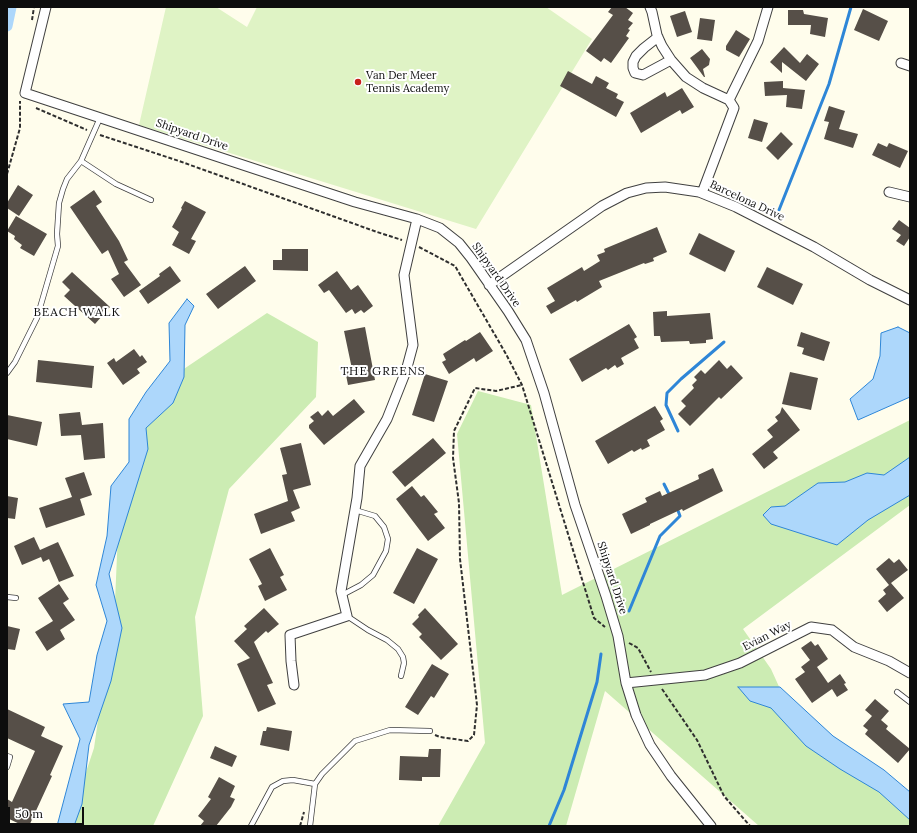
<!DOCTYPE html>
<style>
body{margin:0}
#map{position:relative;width:917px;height:833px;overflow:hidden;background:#fffdec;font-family:Lora,serif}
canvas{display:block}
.frame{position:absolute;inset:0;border:8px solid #0d0d0d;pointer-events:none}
.scale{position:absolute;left:8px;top:807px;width:76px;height:18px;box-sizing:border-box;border:2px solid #0d0d0d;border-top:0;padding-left:5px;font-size:12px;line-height:14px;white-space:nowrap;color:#0d0d0d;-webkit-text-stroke:3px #fff;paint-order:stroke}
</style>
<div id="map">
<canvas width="917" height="833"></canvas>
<div class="frame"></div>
<div class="scale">50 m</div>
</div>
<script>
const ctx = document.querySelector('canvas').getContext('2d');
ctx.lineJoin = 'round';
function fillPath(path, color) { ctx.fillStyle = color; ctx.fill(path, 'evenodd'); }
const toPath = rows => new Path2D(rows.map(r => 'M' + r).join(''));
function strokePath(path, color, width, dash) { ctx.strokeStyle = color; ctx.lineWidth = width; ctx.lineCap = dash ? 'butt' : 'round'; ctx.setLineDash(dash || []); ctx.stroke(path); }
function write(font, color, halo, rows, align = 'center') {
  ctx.font = font + ' Lora,serif'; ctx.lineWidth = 4; ctx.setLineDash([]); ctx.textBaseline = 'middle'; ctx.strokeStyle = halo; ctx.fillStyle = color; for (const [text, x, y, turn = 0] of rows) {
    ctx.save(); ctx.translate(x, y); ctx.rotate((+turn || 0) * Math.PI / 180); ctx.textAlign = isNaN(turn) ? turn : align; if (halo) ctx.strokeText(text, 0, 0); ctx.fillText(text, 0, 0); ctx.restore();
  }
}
const green = toPath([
 [267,313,318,342,316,397,229,489,195,617,203,716,153,826,68,826,94,748,115,602,118,532,157,387],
 [478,391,531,405,562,595,910,420,910,505,743,629,771,669,791,713,910,802,910,826,759,826,605,691,566,826,438,826,485,743,457,434]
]);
const pitch = toPath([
 [166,7,216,7,247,27,257,7,546,7,592,39,476,229,139,125]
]);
const water = toPath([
 [187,299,194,306,185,325,184,377,173,403,146,428,148,449,109,574,122,628,111,681,89,745,82,804,74,826,57,826,80,739,63,704,89,702,97,655,107,621,96,585,107,536,111,486,129,462,129,419,146,392,170,361,169,323,187,299],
 [898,327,910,333,910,397,858,420,850,399,873,379,880,356,881,333,898,327],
 [910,457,910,495,868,520,837,545,771,524,763,515,771,507,785,506,818,483,845,482,867,473,884,475,910,457],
 [738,687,780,687,833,736,884,770,910,792,910,820,879,792,840,769,806,746,771,708,750,701,738,687]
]);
const stream = toPath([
 [779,210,829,84,851,7],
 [678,431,666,405,667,393,681,379,724,342],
 [664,484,670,496],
 [629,611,660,536,680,516,677,508],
 [549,826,564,790,597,682,601,654]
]);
const canal = toPath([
 [7,26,11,7]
]);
const building = toPath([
 [612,7,625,7,633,13,628,20,633,23,628,29,630,30,626,36,629,38,611,63,604,58,601,62,586,51,613,15,608,12],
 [863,9,888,21,879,41,854,30],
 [788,10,803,10,804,14,828,18,825,37,810,34,811,25,788,25],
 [685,11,692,32,677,37,670,16],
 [700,18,715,20,712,41,697,39],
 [736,30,750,39,739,57,726,50,726,46],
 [784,47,800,63,807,54,819,64,806,81,782,62,782,73,770,62],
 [702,49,710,59,709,65,703,69,705,77,704,77,690,58],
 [568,71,592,84,596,76,609,83,606,88,618,94,616,98,624,102,616,117,560,86],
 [783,81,783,88,805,90,802,109,786,107,787,95,765,96,764,82],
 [682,88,694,107,682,114,680,110,641,133,630,113,665,92,667,97],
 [829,106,845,111,839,129,858,134,853,148,824,139,829,122,824,121],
 [754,119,768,123,762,142,748,138],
 [781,132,793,144,778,160,766,148],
 [878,143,887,147,889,143,908,151,900,168,872,155],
 [18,185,33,195,19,216,7,208,7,203],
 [94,190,102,202,96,206,119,241,128,260,124,262,141,285,124,297,111,279,119,274,108,250,102,254,70,207],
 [185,201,206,212,191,239,196,241,189,254,172,245,179,232,172,227,182,209,181,208],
 [16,216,47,234,34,256,20,248,22,245,14,239,15,236,7,231],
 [899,220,910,228,910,237,904,246,896,241,901,235,892,229],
 [657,227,667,252,653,258,654,261,645,264,644,263,599,281,602,287,577,302,576,300,551,314,546,306,555,301,547,288,582,267,584,271,600,261,597,255,605,252,604,249],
 [699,233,735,251,725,272,689,254],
 [282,249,308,249,308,271,273,270,273,260,282,260],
 [170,266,181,281,148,304,139,291,160,276,159,274],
 [245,266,256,281,218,309,206,294],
 [767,267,803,284,793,305,757,287],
 [337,271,351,290,358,285,373,306,364,313,361,310,355,314,352,309,346,313,329,290,324,293,318,285],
 [72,272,110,307,95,324,64,296,70,290,62,282],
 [667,311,667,316,710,313,713,339,706,340,706,343,690,344,689,341,661,342,660,336,654,336,653,312],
 [629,324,637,337,634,339,639,348,621,358,624,364,617,368,615,365,608,370,606,368,582,382,569,359],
 [365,327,375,380,348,385,345,370,352,369,344,331],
 [480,332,493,351,476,362,474,358,449,374,442,362,446,360,443,354,465,340,466,341],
 [801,332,830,342,824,361,802,354,804,348,797,346],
 [134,349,140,357,142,355,147,362,137,369,140,373,123,385,107,363,114,358,116,362],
 [38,360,94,366,92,388,36,382],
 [719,360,727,369,731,365,743,378,721,399,719,397,690,426,678,414,686,406,681,401,694,388,692,385,697,380,694,377,701,370,705,374],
 [790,372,818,378,811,410,782,404],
 [425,374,448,381,434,422,412,415],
 [354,399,365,412,324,445,309,428,309,425,314,421,310,417,318,411,322,416,328,410,333,416],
 [655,406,663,419,660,421,665,430,647,440,650,446,642,450,641,448,634,452,632,450,608,464,595,441],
 [782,407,800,430,773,452,778,458,764,469,752,454,773,437,767,430,778,421,775,417,780,413],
 [80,412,82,425,103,423,105,458,84,460,81,435,61,436,59,414],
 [7,415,42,422,37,446,7,439],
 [433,438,446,453,405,487,392,472],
 [301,443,311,485,293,490,300,508,291,512,295,521,261,534,254,514,288,501,282,475,287,474,280,448],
 [713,468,723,491,683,511,682,509,650,524,650,525,631,534,622,514,647,502,645,498,660,491,662,496,699,479,698,475],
 [84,472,92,495,80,499,85,515,46,528,39,508,72,497,65,478],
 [412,486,421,497,424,495,438,512,434,514,445,528,428,541,396,499],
 [7,496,18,498,15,519,7,518],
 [34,537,40,550,58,542,74,576,59,582,49,559,43,562,41,557,22,565,14,546],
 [270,548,284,575,280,577,287,590,265,601,258,586,262,584,249,559],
 [417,548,438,559,414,604,393,593],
 [889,558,894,563,899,559,908,570,891,583,904,598,887,612,878,601,886,594,883,590,889,585,876,569],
 [59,584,69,599,63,603,75,620,60,630,65,639,47,651,35,632,53,621,38,598],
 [264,608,279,624,268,633,266,631,254,642,273,683,267,685,276,704,258,712,237,664,250,658,234,641,247,629,244,626],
 [425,608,458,644,441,660,419,637,422,634,412,624,419,617,418,615],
 [7,626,20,629,15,650,7,649],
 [811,641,815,646,818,644,828,659,817,667,828,683,840,674,846,683,844,684,848,690,837,697,832,689,812,703,795,679,805,672,801,667,810,660,801,648],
 [432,664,449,674,434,698,431,696,418,715,405,707],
 [875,699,889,711,881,720,888,726,886,729,910,749,898,763,865,734,868,730,863,726,872,716,865,710],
 [7,709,45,727,41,736,63,746,50,775,52,776,29,826,24,826,7,818,7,799,12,802,35,751,7,738],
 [267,727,292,731,289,751,260,745,263,731,266,731],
 [215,746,237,756,232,767,210,758],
 [429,749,441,749,440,777,422,777,422,781,399,780,400,756,428,757],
 [219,777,235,786,230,797,235,799,231,807,216,826,200,826,204,821,198,816,211,799,208,797]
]);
const path = toPath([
 [32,20,34,7],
 [36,108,87,130],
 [100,135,179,161,377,232,402,240],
 [7,174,20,128,20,101],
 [419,247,455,266,506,354,522,385,594,618,605,627],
 [629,643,638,648,651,672],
 [662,689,697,740,724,796,750,826],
 [435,735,440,737,468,741,474,735,477,705,460,559,459,503,453,458,454,431,475,388,496,391,522,385],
 [300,826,304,812]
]);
const service = toPath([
 [81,161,116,184,151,200],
 [7,373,15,362,37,318,58,246,57,234,59,203,63,189,67,179,81,161,100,118],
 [342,595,361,585,373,575,386,551,388,539,384,527,375,516,355,510],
 [7,597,16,598],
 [347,616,368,630,387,640,398,649,403,657,404,663,401,676],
 [897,692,910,702],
 [7,756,10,757,7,767],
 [315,784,322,774,355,741,390,730,430,731],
 [251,826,272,787,283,781,293,780,315,784,310,826]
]);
const minor = toPath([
 [46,7,25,93,355,202,417,219,440,228,459,243,471,258,508,311,526,340,544,393,575,505,606,596,618,636,626,683,636,715,650,745,671,776,711,826],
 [650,7,652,12,657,35,662,46,671,60,686,77,703,88,729,100,734,108,702,193],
 [658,37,644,48,636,56,633,62,633,68,635,73,643,75,671,60],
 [901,63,910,66],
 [729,100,758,41,768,7],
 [889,192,910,197],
 [489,285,602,206,627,193,646,188,665,187,699,192,736,207,814,247,870,280,910,300],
 [626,683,705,675,740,663,811,627,832,630,854,647,889,661,910,673],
 [294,685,291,661,290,635,347,616,341,591,357,498,360,466,387,419,406,371,413,345,404,275,417,219]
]);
const markers = [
 [358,82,4,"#c7201a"]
];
const poiNames = [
 ["Van Der Meer",366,76],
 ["Tennis Academy",366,89]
];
const streetNames = [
 ["Shipyard Drive",192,135,19],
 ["Barcelona Drive",747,201,25],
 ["Shipyard Drive",496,275,55],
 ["Shipyard Drive",612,578,72],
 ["Evian Way",767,636,-27]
];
const neighbourhoodNames = [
 ["BEACH WALK",77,313],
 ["THE GREENS",383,372]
];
fillPath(green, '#ccecb3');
fillPath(pitch, '#dff3c5');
fillPath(water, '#add7fb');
strokePath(water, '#2e86d7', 1);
strokePath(stream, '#2e86d7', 3);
strokePath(canal, '#add7fb', 11);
fillPath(building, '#564f48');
strokePath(service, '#404040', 6);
strokePath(minor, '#404040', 11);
strokePath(path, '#2f2f2f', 2, [4, 2]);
strokePath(service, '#fff', 4.5);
strokePath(minor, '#fff', 9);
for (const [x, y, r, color] of markers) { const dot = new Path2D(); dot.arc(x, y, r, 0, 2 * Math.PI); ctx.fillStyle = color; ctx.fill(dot); strokePath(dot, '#fff', 1.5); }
write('11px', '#0d0d0d', '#fff', poiNames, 'left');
write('11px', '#0d0d0d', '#fff', streetNames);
ctx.letterSpacing = '1px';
write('12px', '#0d0d0d', '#fff', neighbourhoodNames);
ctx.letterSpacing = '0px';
</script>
